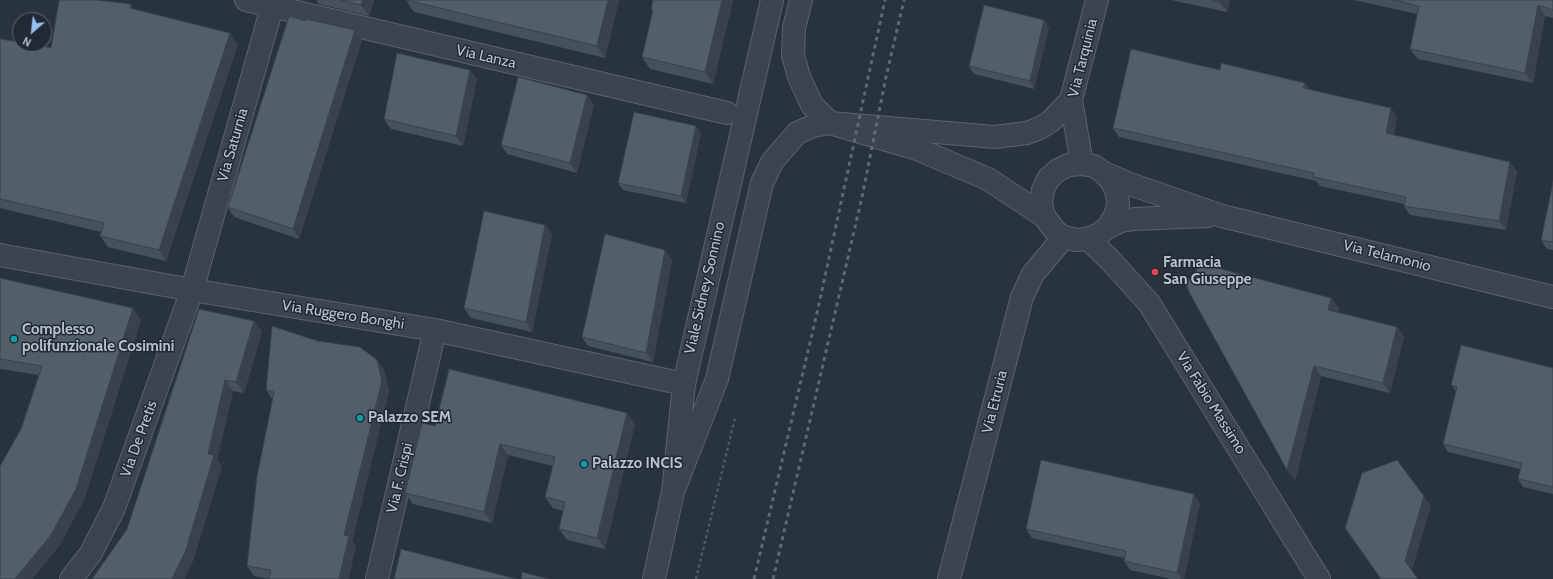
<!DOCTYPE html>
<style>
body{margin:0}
#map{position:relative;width:1553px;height:579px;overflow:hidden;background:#28333e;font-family:Cabin,sans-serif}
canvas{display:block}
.north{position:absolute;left:12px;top:12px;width:40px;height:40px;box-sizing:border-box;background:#212a34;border:1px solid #5e6670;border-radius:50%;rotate:208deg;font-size:11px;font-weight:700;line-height:16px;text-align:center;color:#b9c0c9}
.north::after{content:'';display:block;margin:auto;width:14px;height:18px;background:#99bfee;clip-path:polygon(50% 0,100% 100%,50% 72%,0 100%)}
</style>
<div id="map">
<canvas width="1553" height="579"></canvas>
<div class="north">N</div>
</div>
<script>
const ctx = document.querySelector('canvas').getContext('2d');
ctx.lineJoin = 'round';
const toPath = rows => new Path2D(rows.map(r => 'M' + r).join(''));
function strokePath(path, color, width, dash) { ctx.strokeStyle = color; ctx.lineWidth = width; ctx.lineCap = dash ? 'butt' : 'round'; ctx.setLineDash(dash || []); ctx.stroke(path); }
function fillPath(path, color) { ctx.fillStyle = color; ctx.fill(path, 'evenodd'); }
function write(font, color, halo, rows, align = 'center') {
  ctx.font = font + ' Cabin,sans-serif'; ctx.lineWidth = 3; ctx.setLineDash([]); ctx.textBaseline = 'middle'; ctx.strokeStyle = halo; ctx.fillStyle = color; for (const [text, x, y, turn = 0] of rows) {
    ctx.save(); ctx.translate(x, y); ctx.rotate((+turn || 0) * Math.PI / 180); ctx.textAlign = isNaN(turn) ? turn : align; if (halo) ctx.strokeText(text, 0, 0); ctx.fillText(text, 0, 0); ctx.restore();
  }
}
const path = toPath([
 [696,579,735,418]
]);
const minor = toPath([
 [246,0,727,113],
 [801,0,794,28,793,55,799,77,812,105,830,123,917,149,988,179,1044,216,1056,232,1064,237,1076,240,1088,239,1099,234,1108,227,1115,216,1118,205,1117,193,1112,182,1104,173,1094,166,1082,164,1069,165,1058,170,1048,179,1043,190,1041,203,1044,216],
 [1082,164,1071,100,1097,0],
 [1104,173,1130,184,1222,216,1553,297],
 [1108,227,1121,221,1134,219,1208,216],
 [1088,239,1110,260,1149,303,1319,579],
 [0,255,192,290,435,330,684,384],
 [673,492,717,379,762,183,772,162,797,133,813,126,830,123,995,137,1027,133,1040,128,1051,121,1071,100],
 [71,579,91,553,114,508,192,290,274,0],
 [377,579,435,330],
 [654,579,673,492,684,384,772,0],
 [949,579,1022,297,1033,274,1064,237]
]);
const rail = toPath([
 [754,579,817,313,885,0],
 [773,579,862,197,886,77,904,0]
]);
const wall = toPath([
 [316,0,374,0,369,16,319,4],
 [406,0,619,0,605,58,414,12],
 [653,0,733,0,713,84,650,69,642,57,653,12,651,9],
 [1171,0,1230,0,1227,12],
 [1354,0,1553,0,1553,18,1545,16,1533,83,1418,59,1410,49,1417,14],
 [134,9,238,44,166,261,108,247,100,236,101,232,0,208,0,39,51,48],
 [1049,27,1034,89,974,74,969,66],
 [355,30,362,40,299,239,234,217,228,207],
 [470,70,477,79,463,146,391,129,384,119],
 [1220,70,1305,83,1310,90,1391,108,1397,118,1394,135,1517,171,1506,230,1410,215,1404,206,1404,204,1320,186,1316,181,1119,137,1113,128],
 [587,95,594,105,577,173,507,154,501,145],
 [701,133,686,203,623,190,618,183],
 [1553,182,1553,250,1547,249,1541,240],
 [545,225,552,234,532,332,471,318,464,308],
 [672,260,653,362,588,346,582,337],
 [1192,275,1331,298,1339,308,1338,312,1397,327,1404,337,1390,393,1321,376,1295,481],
 [0,278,141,320,84,500,59,546,32,579,0,579,21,429,39,375,0,369],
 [254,321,262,332,244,393,233,391,217,460,222,466,193,561,127,529],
 [377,360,384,370,389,391,352,541,356,546,269,579,254,576,247,566,272,399,266,390],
 [1553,368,1553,494,1523,487,1518,479,1520,469,1448,452,1443,444,1456,391,1451,385],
 [627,413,635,424,605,549,567,540,559,529,563,511,553,508,545,497,553,466,508,455,492,523,413,504,405,493,435,426],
 [1200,503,1184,579,1171,579,1130,570,1124,561,1124,558,1032,538,1026,529]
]);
const shadedWall = toPath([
 [363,0,374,0,369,16,361,5],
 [608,0,619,0,605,58,597,46],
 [722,0,733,0,713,84,705,72],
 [1220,0,1230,0,1227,12,1219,1],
 [131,4,138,15,130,8],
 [1538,5,1545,16,1533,83,1525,73],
 [1044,20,1049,27,1034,89,1030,81],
 [355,30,362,40,299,239,293,229],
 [230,33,238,44,166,261,159,250],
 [470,70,477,79,463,146,456,136],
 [1305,83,1311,92,1303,88],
 [587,95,594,105,577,173,570,163],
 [1391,108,1397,118,1392,142,1386,133],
 [696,126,701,133,686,203,681,196],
 [1510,162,1517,171,1506,230,1499,221],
 [545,225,552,234,532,332,526,322],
 [665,250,672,260,653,362,646,353],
 [1331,298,1339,308,1336,320,1328,310],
 [133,308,141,320,84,500,59,546,32,579,15,579],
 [254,321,262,332,244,393,236,382],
 [1397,327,1404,337,1390,393,1383,383],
 [377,360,384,370,389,391,352,541,356,546,349,579,339,579,344,535],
 [1314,366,1321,376,1295,481,1287,470],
 [225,380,233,391,217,460,222,466,193,561,185,579,172,579,208,454],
 [627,413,635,424,605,549,597,538],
 [500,444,508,455,492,523,484,512],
 [1194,494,1200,503,1184,579,1181,579,1177,573],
 [1424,496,1431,506,1412,570,1405,561]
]);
const building = toPath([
 [59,0,97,0,131,4,130,8,230,33,159,250,100,236,104,223,0,199,0,39,20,42,20,44,30,44,51,48,59,0],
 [341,0,363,0,361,5,341,0],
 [406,0,608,0,597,46,406,0],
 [653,0,722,0,705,72,642,57,653,10,651,9,653,0],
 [1213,0,1220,0,1219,1,1213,0],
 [1394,0,1553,0,1553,10,1538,5,1525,73,1410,49,1419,6,1394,0],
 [984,5,1044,20,1030,81,969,66,984,5],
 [289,16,306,21,306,19,355,30,293,229,228,207,289,16],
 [1131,49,1220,70,1221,63,1305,83,1303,88,1391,108,1386,133,1510,162,1499,221,1404,206,1406,197,1313,177,1314,173,1113,128,1131,49],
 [397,53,470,70,456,136,384,119,397,53],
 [518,77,587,95,570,163,501,145,518,77],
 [634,112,696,126,681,196,618,183,634,112],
 [1553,182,1553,242,1541,240,1553,182],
 [484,211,545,225,526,322,464,308,484,211],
 [605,234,665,250,646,353,582,337,605,234],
 [1210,266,1331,298,1328,310,1397,327,1383,383,1314,366,1287,470,1189,292,1186,283,1192,275,1199,267,1210,266],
 [0,278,133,308,76,489,51,535,15,579,0,579,0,466,21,429,42,366,0,359,0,278],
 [199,309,254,321,236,382,225,380,208,454,214,455,186,550,172,579,92,579,127,529,199,309],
 [272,326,318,341,360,347,377,360,382,381,344,535,349,536,339,579,269,579,271,570,247,566,257,476,274,392,266,390,272,326],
 [1461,345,1553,368,1553,487,1518,479,1522,463,1443,444,1457,387,1451,385,1461,345],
 [449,369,627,413,597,538,559,529,565,502,545,497,555,457,500,444,484,512,405,493,422,423,435,426,449,369],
 [1041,460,1194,494,1177,573,1124,561,1126,551,1026,529,1041,460],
 [1397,460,1424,496,1405,561,1418,579,1381,579,1345,528,1362,473,1397,460],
 [401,549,517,579,394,579,401,549],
 [522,572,549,579,521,579,522,572]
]);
const markers = [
 [1155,272,4,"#e0444e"],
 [14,339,4,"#0f9aa8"],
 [360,418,4,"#0f9aa8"],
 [584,464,4,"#0f9aa8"]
];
const streetNames = [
 ["Via Lanza",486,57,13],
 ["Via Tarquinia",1083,58,-76],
 ["Via Saturnia",233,145,-74],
 ["Via Telamonio",1387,256,14],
 ["Viale Sidney Sonnino",705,288,-77],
 ["Via Ruggero Bonghi",343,315,9],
 ["Via Etruria",995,402,-76],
 ["Via Fabio Massimo",1211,403,58],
 ["Via De Pretis",139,439,-70],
 ["Via F. Crispi",400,478,-77]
];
const poiNames = [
 ["Farmacia",1163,263],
 ["San Giuseppe",1163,280],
 ["Complesso",22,330],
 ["polifunzionale Cosimini",22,347],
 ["Palazzo SEM",368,418],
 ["Palazzo INCIS",592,464]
];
strokePath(minor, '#5a636c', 24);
strokePath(path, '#4a5d5e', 2.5, [3, 3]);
strokePath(minor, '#3c454f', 22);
strokePath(rail, '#5f6975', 3, [4, 4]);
fillPath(wall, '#47515a');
fillPath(shadedWall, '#39424a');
fillPath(building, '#525e69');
strokePath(building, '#39424a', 1);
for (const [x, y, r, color] of markers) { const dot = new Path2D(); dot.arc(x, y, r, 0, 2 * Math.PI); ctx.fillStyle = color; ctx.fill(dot); strokePath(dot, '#212a34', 1.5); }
write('15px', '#b9c0c9', '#212a34', streetNames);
write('bold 15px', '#b9c0c9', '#212a34', poiNames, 'left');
</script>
